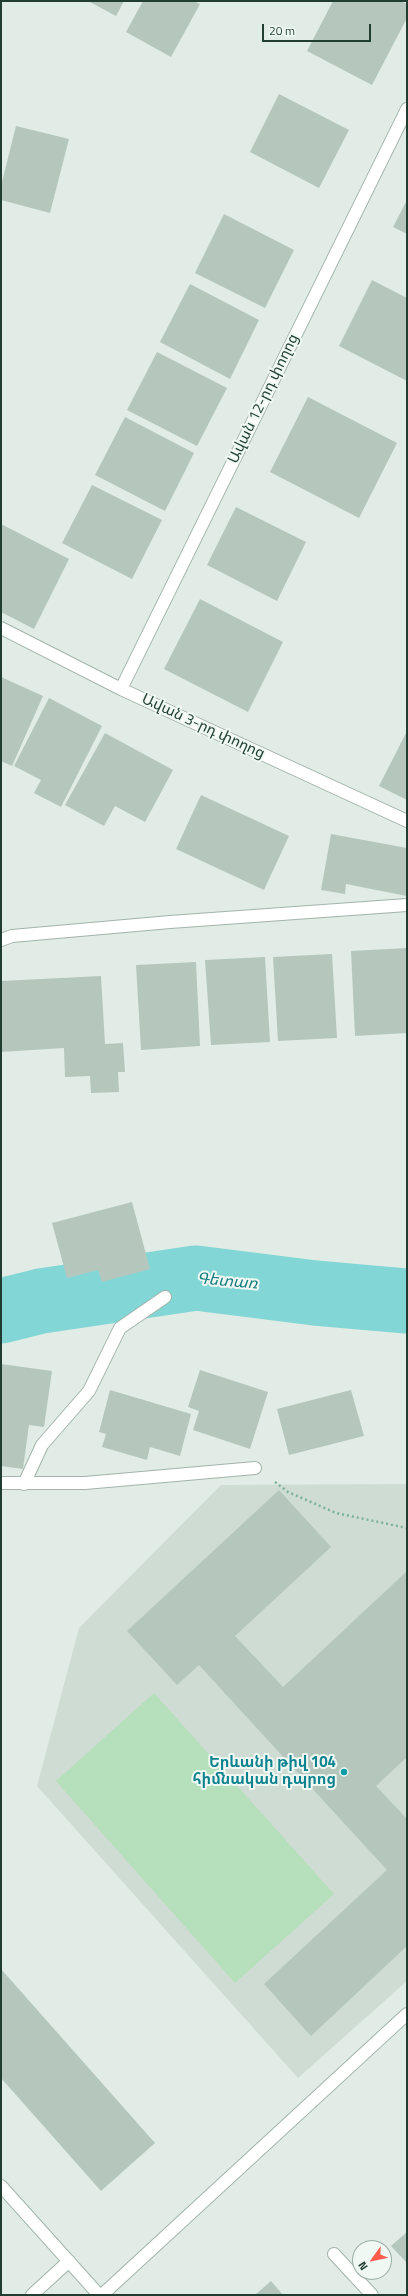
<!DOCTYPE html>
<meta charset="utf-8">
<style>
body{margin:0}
#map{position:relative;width:408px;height:2296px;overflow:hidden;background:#e0ece5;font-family:"Titillium Web",sans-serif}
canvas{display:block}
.frame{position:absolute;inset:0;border:2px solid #1f3e31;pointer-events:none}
.north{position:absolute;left:352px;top:2240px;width:40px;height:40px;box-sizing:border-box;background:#f0f8f3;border:1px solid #9caea5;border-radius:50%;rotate:237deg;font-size:11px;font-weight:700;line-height:16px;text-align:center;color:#1f3e31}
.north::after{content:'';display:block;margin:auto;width:14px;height:18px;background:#fe5d4c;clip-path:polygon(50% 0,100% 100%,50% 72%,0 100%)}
.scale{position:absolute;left:262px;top:24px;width:109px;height:18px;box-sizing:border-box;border:2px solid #1f3e31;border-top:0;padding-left:5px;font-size:12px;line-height:14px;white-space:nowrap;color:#1f3e31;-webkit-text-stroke:3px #f0f8f3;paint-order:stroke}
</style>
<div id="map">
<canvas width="408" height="2296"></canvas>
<div class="frame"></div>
<div class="north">N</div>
<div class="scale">20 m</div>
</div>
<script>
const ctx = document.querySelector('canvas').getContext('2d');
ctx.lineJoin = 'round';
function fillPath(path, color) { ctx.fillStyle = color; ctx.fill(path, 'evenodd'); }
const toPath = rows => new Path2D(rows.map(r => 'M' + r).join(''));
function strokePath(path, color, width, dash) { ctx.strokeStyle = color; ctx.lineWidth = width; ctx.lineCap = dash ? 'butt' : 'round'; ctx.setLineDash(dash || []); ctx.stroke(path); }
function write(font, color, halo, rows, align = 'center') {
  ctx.font = font + ' "Titillium Web","Noto Sans Armenian",sans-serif'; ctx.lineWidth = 4; ctx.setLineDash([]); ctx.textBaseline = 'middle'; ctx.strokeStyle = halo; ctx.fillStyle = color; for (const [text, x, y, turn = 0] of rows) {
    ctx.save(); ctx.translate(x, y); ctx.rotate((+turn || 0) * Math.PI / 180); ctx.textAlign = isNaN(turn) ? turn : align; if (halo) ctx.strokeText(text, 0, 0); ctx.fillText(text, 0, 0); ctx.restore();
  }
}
const built = toPath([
 [407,1484,407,1981,298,2078,37,1786,79,1628,221,1485]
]);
const green = toPath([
 [154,1693,334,1894,235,1983,56,1781]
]);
const river = toPath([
 [1,1311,41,1301,196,1278,315,1293,407,1301]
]);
const building = toPath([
 [88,1,124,1,116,16],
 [143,1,194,1,200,4,171,57,126,32],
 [333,1,401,1,407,4,407,18,372,85,307,51],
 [279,94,349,130,319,188,250,152],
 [16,126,69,139,50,213,1,200,1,186],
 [407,200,407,234,393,227],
 [224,214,294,250,265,308,195,273],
 [372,280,407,298,407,381,339,346],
 [190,284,259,320,230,379,160,342],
 [157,352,227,388,197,446,127,410],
 [308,397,397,443,359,518,270,472],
 [125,417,194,453,165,511,95,475],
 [92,485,162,520,132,579,62,543],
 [236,507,306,542,277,601,207,565],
 [1,524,69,559,34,629,1,612],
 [200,599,283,642,248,712,164,669],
 [1,677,43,696,12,766,1,761],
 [49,698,102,726,61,807,34,793,41,780,14,766],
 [407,731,407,800,379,786],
 [105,733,173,770,145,822,115,806,104,826,65,805],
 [201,795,289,836,264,890,176,849],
 [331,834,407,848,407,896,346,884,345,894,321,890],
 [407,948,407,1033,355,1036,351,951],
 [332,954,337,1038,278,1041,273,957],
 [265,957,270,1042,211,1045,205,960],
 [196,962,200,1046,141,1050,136,965],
 [101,976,105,1044,123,1043,125,1072,118,1072,119,1092,91,1093,90,1076,65,1077,64,1048,1,1052,1,981],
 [132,1202,150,1269,102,1282,98,1270,67,1278,52,1223],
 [1,1364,52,1371,44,1427,29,1425,23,1469,1,1466],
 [200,1370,268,1392,250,1449,193,1430,199,1411,188,1407],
 [110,1390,191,1414,180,1456,150,1447,147,1460,102,1447,106,1434,99,1432],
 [351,1390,364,1436,289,1455,277,1409],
 [279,1490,331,1547,235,1636,283,1687,407,1571,407,1757,376,1786,407,1819,407,1946,311,2036,264,1984,387,1870,199,1665,177,1685,127,1631],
 [1,1969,155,2143,101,2191,1,2078],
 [407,2232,407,2263,391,2246],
 [271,2281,283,2295,255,2295]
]);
const path = toPath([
 [275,1482,288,1492,336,1513,407,1528]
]);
const service = toPath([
 [1,1483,85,1483,255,1468],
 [24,1484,42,1445,89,1391,120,1328,165,1297],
 [1,2186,99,2295],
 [334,2254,372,2295],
 [32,2295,69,2261],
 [102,2295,407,2014]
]);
const minor = toPath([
 [1,628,121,689,407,821],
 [121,689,407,109],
 [1,940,12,936,170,922,407,905]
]);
const markers = [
 [344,1772,4,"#0f9aa8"]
];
const streetNames = [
 ["Ավան 12-րդ փողոց",264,399,-64],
 ["Ավան 3-րդ փողոց",203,727,25]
];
const cultureNames = [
 ["Երևանի թիվ 104",336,1763],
 ["հիմնական դպրոց",336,1780]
];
const waterNames = [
 ["Գետառ",227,1282,5]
];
fillPath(built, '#cedcd3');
fillPath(green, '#b6dfbb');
strokePath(river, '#82d6d6', 65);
fillPath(building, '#b5c7bd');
strokePath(service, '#a2b4ab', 14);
strokePath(minor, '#a2b4ab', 14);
strokePath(path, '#7db29a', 2.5, [2, 3]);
strokePath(service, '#fff', 12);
strokePath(minor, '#fff', 12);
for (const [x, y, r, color] of markers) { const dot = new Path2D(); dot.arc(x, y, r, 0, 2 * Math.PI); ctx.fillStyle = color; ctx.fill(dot); strokePath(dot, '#f0f8f3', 1.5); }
write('15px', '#1f3e31', '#f0f8f3', streetNames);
write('bold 15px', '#0d838f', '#f0f8f3', cultureNames, 'right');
write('italic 16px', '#147d7e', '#f0f8f3', waterNames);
</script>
